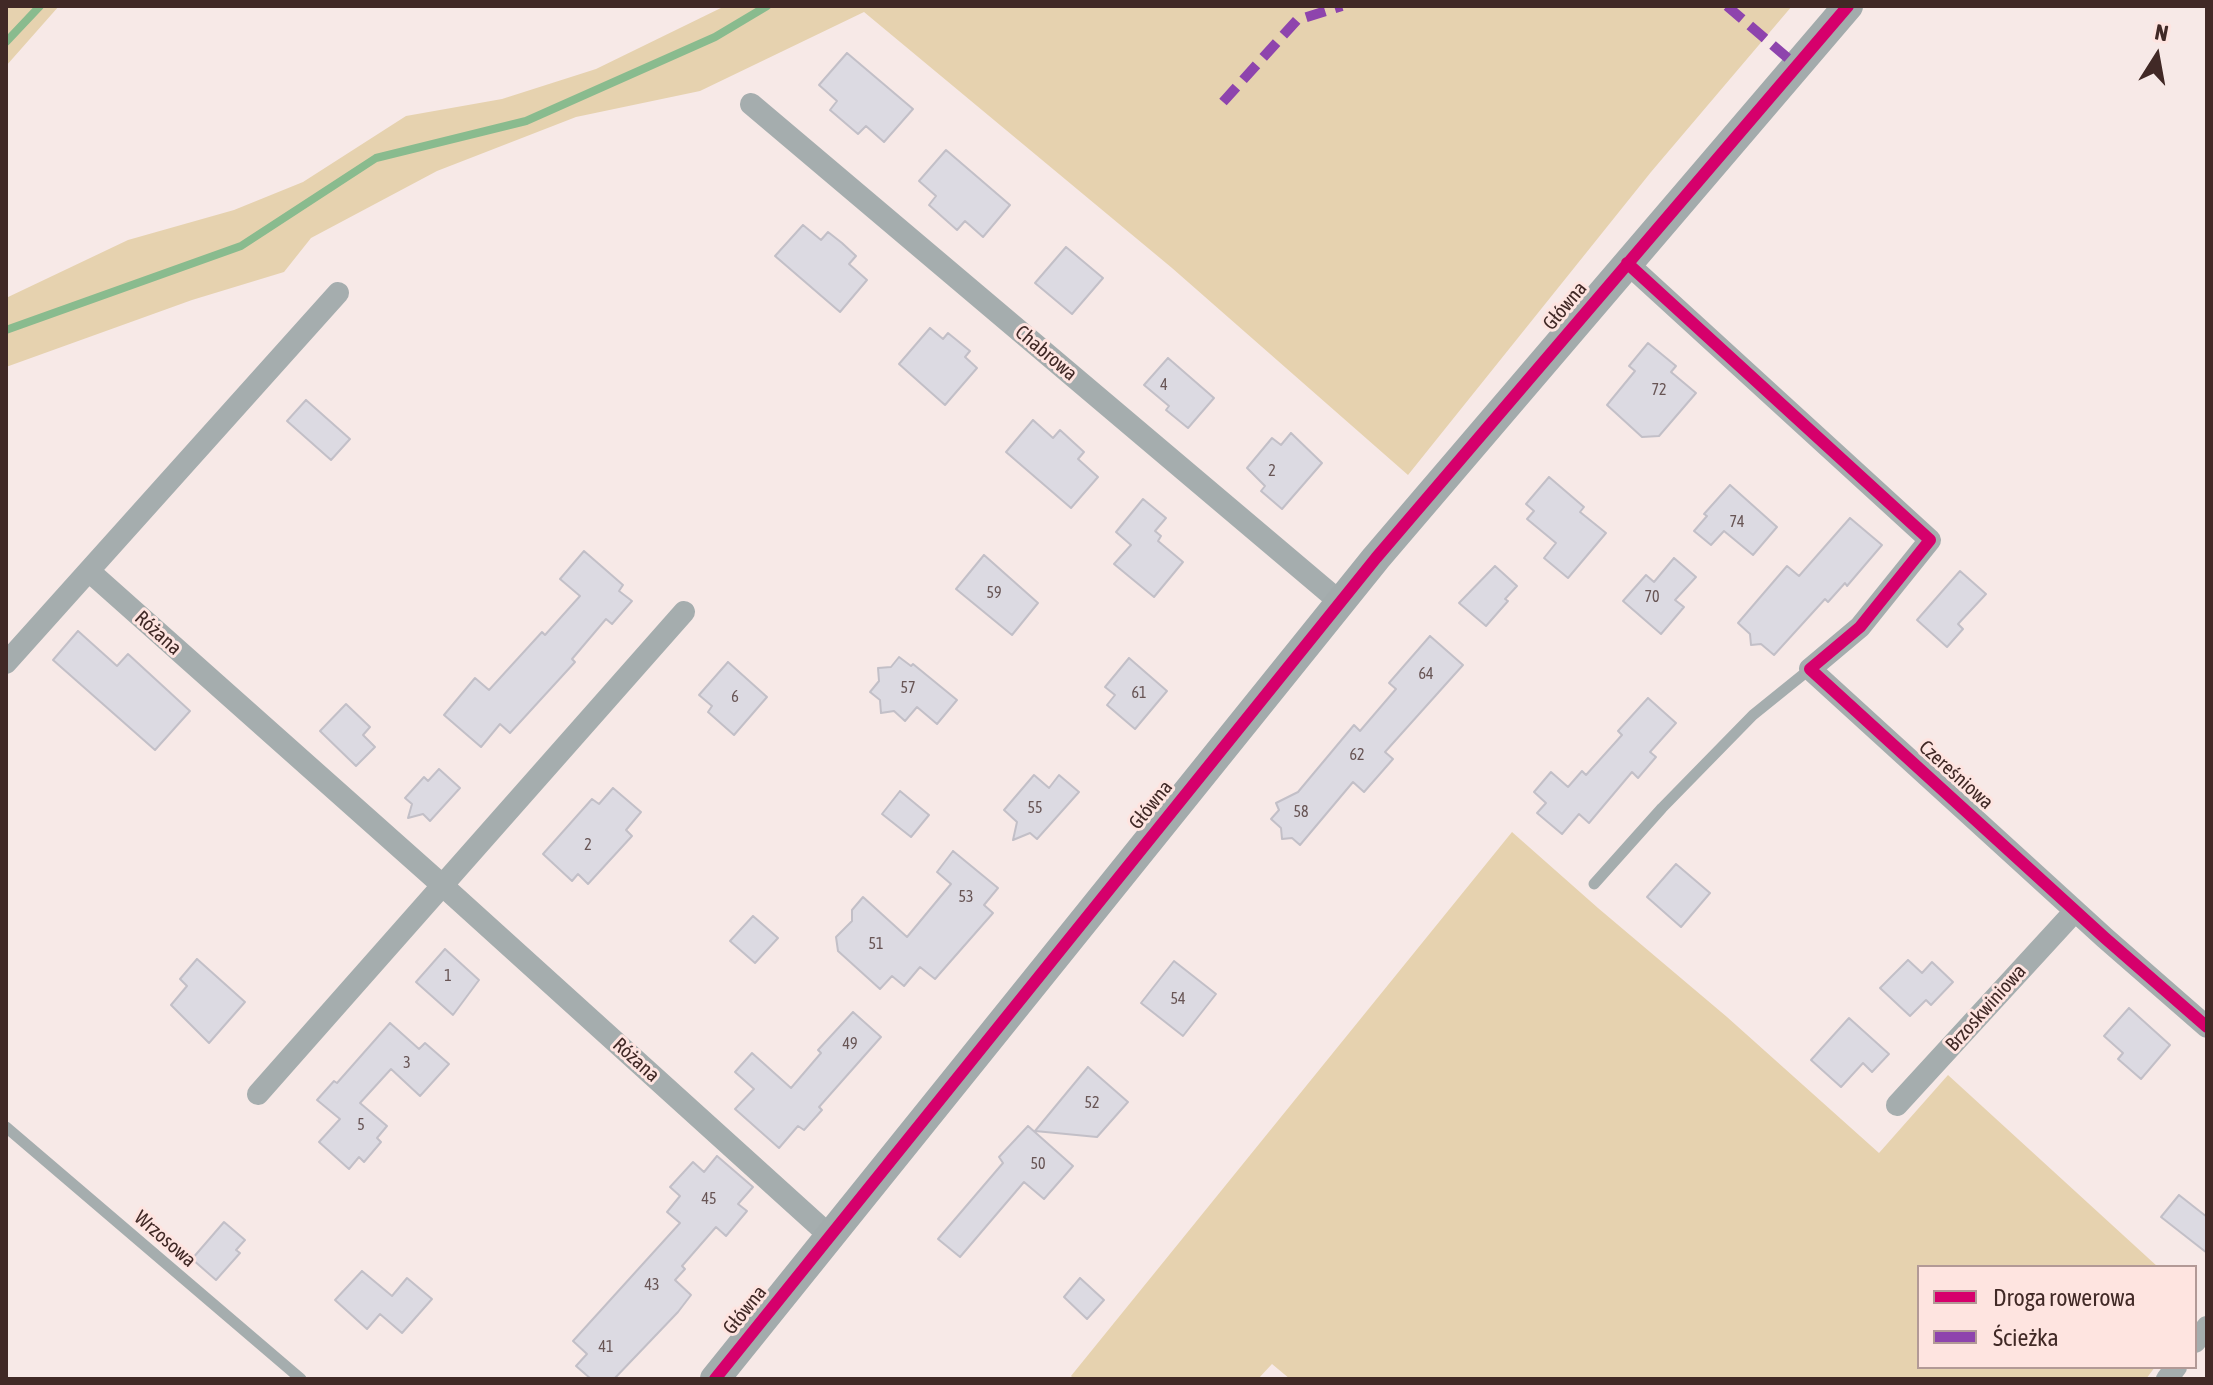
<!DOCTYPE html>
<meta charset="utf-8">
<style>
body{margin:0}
#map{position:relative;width:2213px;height:1385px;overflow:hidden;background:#f7e9e7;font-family:"Asap Condensed",sans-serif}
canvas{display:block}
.frame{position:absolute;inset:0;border:8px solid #412926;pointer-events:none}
.legend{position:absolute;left:1917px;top:1265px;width:280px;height:104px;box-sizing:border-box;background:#fee4e0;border:2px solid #b29996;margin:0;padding:10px 14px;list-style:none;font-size:24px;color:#412926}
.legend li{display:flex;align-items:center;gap:16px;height:40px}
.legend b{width:40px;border:2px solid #b29996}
.north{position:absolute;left:2117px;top:16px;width:80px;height:80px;-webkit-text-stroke:6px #fee4e0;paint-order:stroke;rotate:11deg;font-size:22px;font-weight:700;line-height:32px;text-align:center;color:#412926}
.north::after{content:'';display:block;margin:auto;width:28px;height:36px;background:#412926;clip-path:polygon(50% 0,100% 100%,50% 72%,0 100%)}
</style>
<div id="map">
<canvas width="2213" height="1385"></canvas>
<div class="frame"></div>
<ul class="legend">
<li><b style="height:10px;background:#d6006c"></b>Droga rowerowa</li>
<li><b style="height:10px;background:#8e44ad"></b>Ścieżka</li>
</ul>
<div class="north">N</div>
</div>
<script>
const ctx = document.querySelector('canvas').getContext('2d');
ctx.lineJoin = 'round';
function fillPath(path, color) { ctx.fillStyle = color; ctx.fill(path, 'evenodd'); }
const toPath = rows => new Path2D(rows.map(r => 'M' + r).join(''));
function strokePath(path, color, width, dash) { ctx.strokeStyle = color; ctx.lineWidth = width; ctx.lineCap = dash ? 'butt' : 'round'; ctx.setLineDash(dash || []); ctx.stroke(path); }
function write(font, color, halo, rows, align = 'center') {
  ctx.font = font + ' "Asap Condensed",sans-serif'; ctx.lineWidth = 6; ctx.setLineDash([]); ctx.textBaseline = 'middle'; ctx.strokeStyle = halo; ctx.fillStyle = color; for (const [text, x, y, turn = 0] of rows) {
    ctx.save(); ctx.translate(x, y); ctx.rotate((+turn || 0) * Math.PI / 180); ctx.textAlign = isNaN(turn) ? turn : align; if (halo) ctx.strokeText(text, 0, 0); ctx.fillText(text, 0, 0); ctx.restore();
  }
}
const green = toPath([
 [6,6,59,6,6,66],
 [725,6,1792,6,1651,172,1408,475,1172,268,864,12,700,91,576,117,437,171,311,238,284,272,192,300,6,367,6,298,128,240,234,210,303,182,406,116,502,99,596,69],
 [1512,832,1598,908,1727,1017,1879,1153,1948,1075,2158,1267,1919,1267,1919,1367,2155,1367,2146,1379,1290,1379,1272,1364,1258,1379,1074,1379,1071,1376]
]);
const stream = toPath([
 [6,42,40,6],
 [6,330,241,246,376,158,526,121,715,37,767,6]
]);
const building = toPath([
 [847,53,913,109,884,142,866,126,858,134,830,110,837,101,819,85,847,53],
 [946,150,1010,205,983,237,965,221,957,230,929,205,936,196,919,181,946,150],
 [803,225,821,240,828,232,842,243,856,256,849,264,867,280,840,312,775,256,803,225],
 [1066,247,1103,278,1072,314,1035,283,1066,247],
 [930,328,943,339,948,333,970,351,965,357,977,368,945,405,899,364,930,328],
 [1648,343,1676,366,1671,372,1696,393,1659,436,1642,437,1607,405,1635,371,1629,366,1648,343],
 [1168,358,1214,398,1188,428,1166,410,1169,406,1144,385,1168,358],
 [306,400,350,439,331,460,287,421,306,400],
 [1033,420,1053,438,1060,430,1084,452,1078,459,1098,477,1071,508,1006,452,1033,420],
 [1291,433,1322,463,1282,509,1261,491,1265,486,1247,468,1272,438,1281,445,1291,433],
 [1549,477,1584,507,1580,512,1606,533,1568,578,1544,558,1556,543,1527,519,1534,511,1526,504,1549,477],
 [1730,485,1777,527,1753,555,1724,531,1711,545,1694,531,1707,516,1704,514,1730,485],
 [1143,499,1166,518,1155,531,1161,536,1158,541,1183,562,1154,597,1114,564,1131,545,1116,532,1143,499],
 [1850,518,1882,545,1847,586,1845,583,1828,602,1825,599,1774,655,1761,644,1751,645,1750,634,1738,623,1787,566,1799,576,1850,518],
 [584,551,623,585,619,591,632,601,612,624,606,619,572,659,575,662,510,733,500,724,481,747,444,715,475,678,489,690,542,632,545,635,580,596,560,579,584,551],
 [984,555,1038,603,1012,635,956,589,984,555],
 [1674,558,1696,577,1675,600,1684,607,1661,634,1623,601,1646,575,1654,582,1674,558],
 [1495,566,1517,586,1505,599,1508,601,1486,626,1459,603,1495,566],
 [1960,571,1986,594,1958,624,1963,629,1947,647,1917,620,1960,571],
 [78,631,117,666,128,654,190,711,155,750,53,660,78,631],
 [1430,636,1463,665,1385,752,1393,759,1364,792,1353,782,1300,845,1292,838,1282,839,1281,828,1271,819,1279,810,1276,803,1298,792,1354,725,1360,731,1396,689,1389,683,1430,636],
 [899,657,911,666,913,664,957,700,937,724,917,707,905,721,894,711,881,713,880,700,870,692,879,681,878,668,891,667,899,657],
 [1129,658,1167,691,1135,729,1107,705,1115,695,1105,687,1129,658],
 [728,662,767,697,734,735,708,712,712,706,699,695,728,662],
 [1648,698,1676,723,1650,752,1656,757,1638,778,1632,772,1589,823,1579,814,1562,834,1537,813,1546,803,1534,792,1551,772,1568,787,1582,771,1586,775,1622,735,1618,731,1648,698],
 [346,704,370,727,363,735,375,747,356,766,320,731,346,704],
 [439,769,460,788,430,821,423,814,408,818,412,804,405,798,424,777,428,781,439,769],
 [1034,775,1049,788,1059,775,1079,792,1037,839,1030,833,1013,840,1017,822,1004,810,1034,775],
 [613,788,641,812,626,830,632,836,588,884,578,874,572,881,543,854,592,799,599,804,613,788],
 [900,791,929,815,911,837,882,814,900,791],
 [953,851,998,888,984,905,993,913,935,979,920,967,904,986,892,976,880,989,838,951,836,937,852,921,852,910,863,897,907,937,951,884,937,872,953,851],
 [1676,864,1710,893,1681,927,1647,897,1676,864],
 [753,916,778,938,755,963,730,941,753,916],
 [445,949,479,980,453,1015,416,982,445,949],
 [197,959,245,1002,209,1043,171,1005,187,986,180,979,197,959],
 [1908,960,1922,973,1932,962,1953,982,1931,1005,1926,1000,1910,1016,1880,988,1908,960],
 [1174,961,1216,994,1183,1036,1141,1003,1174,961],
 [2129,1008,2170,1045,2141,1079,2118,1059,2123,1053,2104,1036,2129,1008],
 [853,1012,881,1037,819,1107,822,1110,804,1130,798,1126,779,1148,735,1109,754,1089,735,1072,752,1053,791,1088,821,1053,818,1050,853,1012],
 [1849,1018,1889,1054,1872,1072,1863,1063,1841,1087,1811,1060,1849,1018],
 [390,1023,419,1049,425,1043,449,1064,420,1096,391,1069,360,1103,387,1126,377,1138,381,1142,364,1162,359,1157,349,1169,319,1142,340,1119,317,1100,334,1081,337,1083,390,1023],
 [1088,1067,1128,1102,1097,1137,1035,1131,1088,1067],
 [1028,1126,1073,1166,1044,1199,1024,1182,960,1257,938,1239,1003,1163,999,1157,1028,1126],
 [717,1156,753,1187,738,1204,747,1211,726,1236,716,1227,682,1266,685,1269,675,1280,691,1295,678,1312,614,1379,591,1379,576,1366,587,1354,573,1341,680,1223,667,1212,680,1196,670,1187,693,1162,704,1172,717,1156],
 [2179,1195,2207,1217,2207,1253,2161,1217,2179,1195],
 [224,1222,245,1240,236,1250,240,1253,216,1280,192,1259,224,1222],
 [362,1271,392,1296,407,1278,432,1299,402,1333,380,1314,367,1329,335,1300,362,1271],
 [1080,1278,1104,1300,1087,1319,1064,1297,1080,1278]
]);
const lane = toPath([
 [1594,884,1662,808,1753,715,1810,669],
 [6,1127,301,1379]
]);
const street = toPath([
 [751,104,1340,602],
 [1627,263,1930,540,1860,627,1810,669,2105,938,2207,1027],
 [89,571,442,885,830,1236],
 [6,663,338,293],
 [258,1094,684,612],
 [1897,1105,2075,911],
 [2195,1342,2207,1327],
 [2167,1379,2176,1367]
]);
const secondary = toPath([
 [715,1379,1376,558,1848,6]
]);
const quiet = toPath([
 [1727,6,1797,66],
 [1223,102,1297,20,1342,6]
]);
const cycleway = toPath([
 [1627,263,1930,540,1860,627,1810,669,2105,938,2207,1027],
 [715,1379,1376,558,1848,6]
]);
const numberNames = [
 ["4",1164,385],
 ["72",1659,390],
 ["2",1272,471],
 ["74",1737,522],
 ["59",994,593],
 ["70",1652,597],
 ["64",1426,674],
 ["57",908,688],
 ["61",1139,693],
 ["6",735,697],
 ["62",1357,755],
 ["55",1035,808],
 ["58",1301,812],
 ["2",588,845],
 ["53",966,897],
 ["51",876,944],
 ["1",448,976],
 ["54",1178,999],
 ["49",850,1044],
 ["3",407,1063],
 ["52",1092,1103],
 ["5",361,1125],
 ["50",1038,1164],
 ["45",709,1199],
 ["43",652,1285],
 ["41",606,1347]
];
const streetNames = [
 ["Główna",1565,306,-50],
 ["Chabrowa",1046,353,40],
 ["Różana",158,633,42],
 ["Czereśniowa",1956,775,42],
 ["Główna",1151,805,-51],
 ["Brzoskwiniowa",1986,1008,-48],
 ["Różana",636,1060,42],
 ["Wrzosowa",165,1239,41],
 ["Główna",745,1310,-51]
];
fillPath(green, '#e6d2af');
strokePath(stream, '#89bb8e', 8);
fillPath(building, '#dcdae2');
strokePath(building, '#c2bfc7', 2);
strokePath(lane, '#a5adae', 11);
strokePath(street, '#a5adae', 22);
strokePath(secondary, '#a3abac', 30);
strokePath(quiet, '#8e44ad', 10, [20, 10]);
strokePath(cycleway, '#d6006c', 12);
write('16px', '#685555', null, numberNames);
write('20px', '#412926', '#fee4e0', streetNames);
</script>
